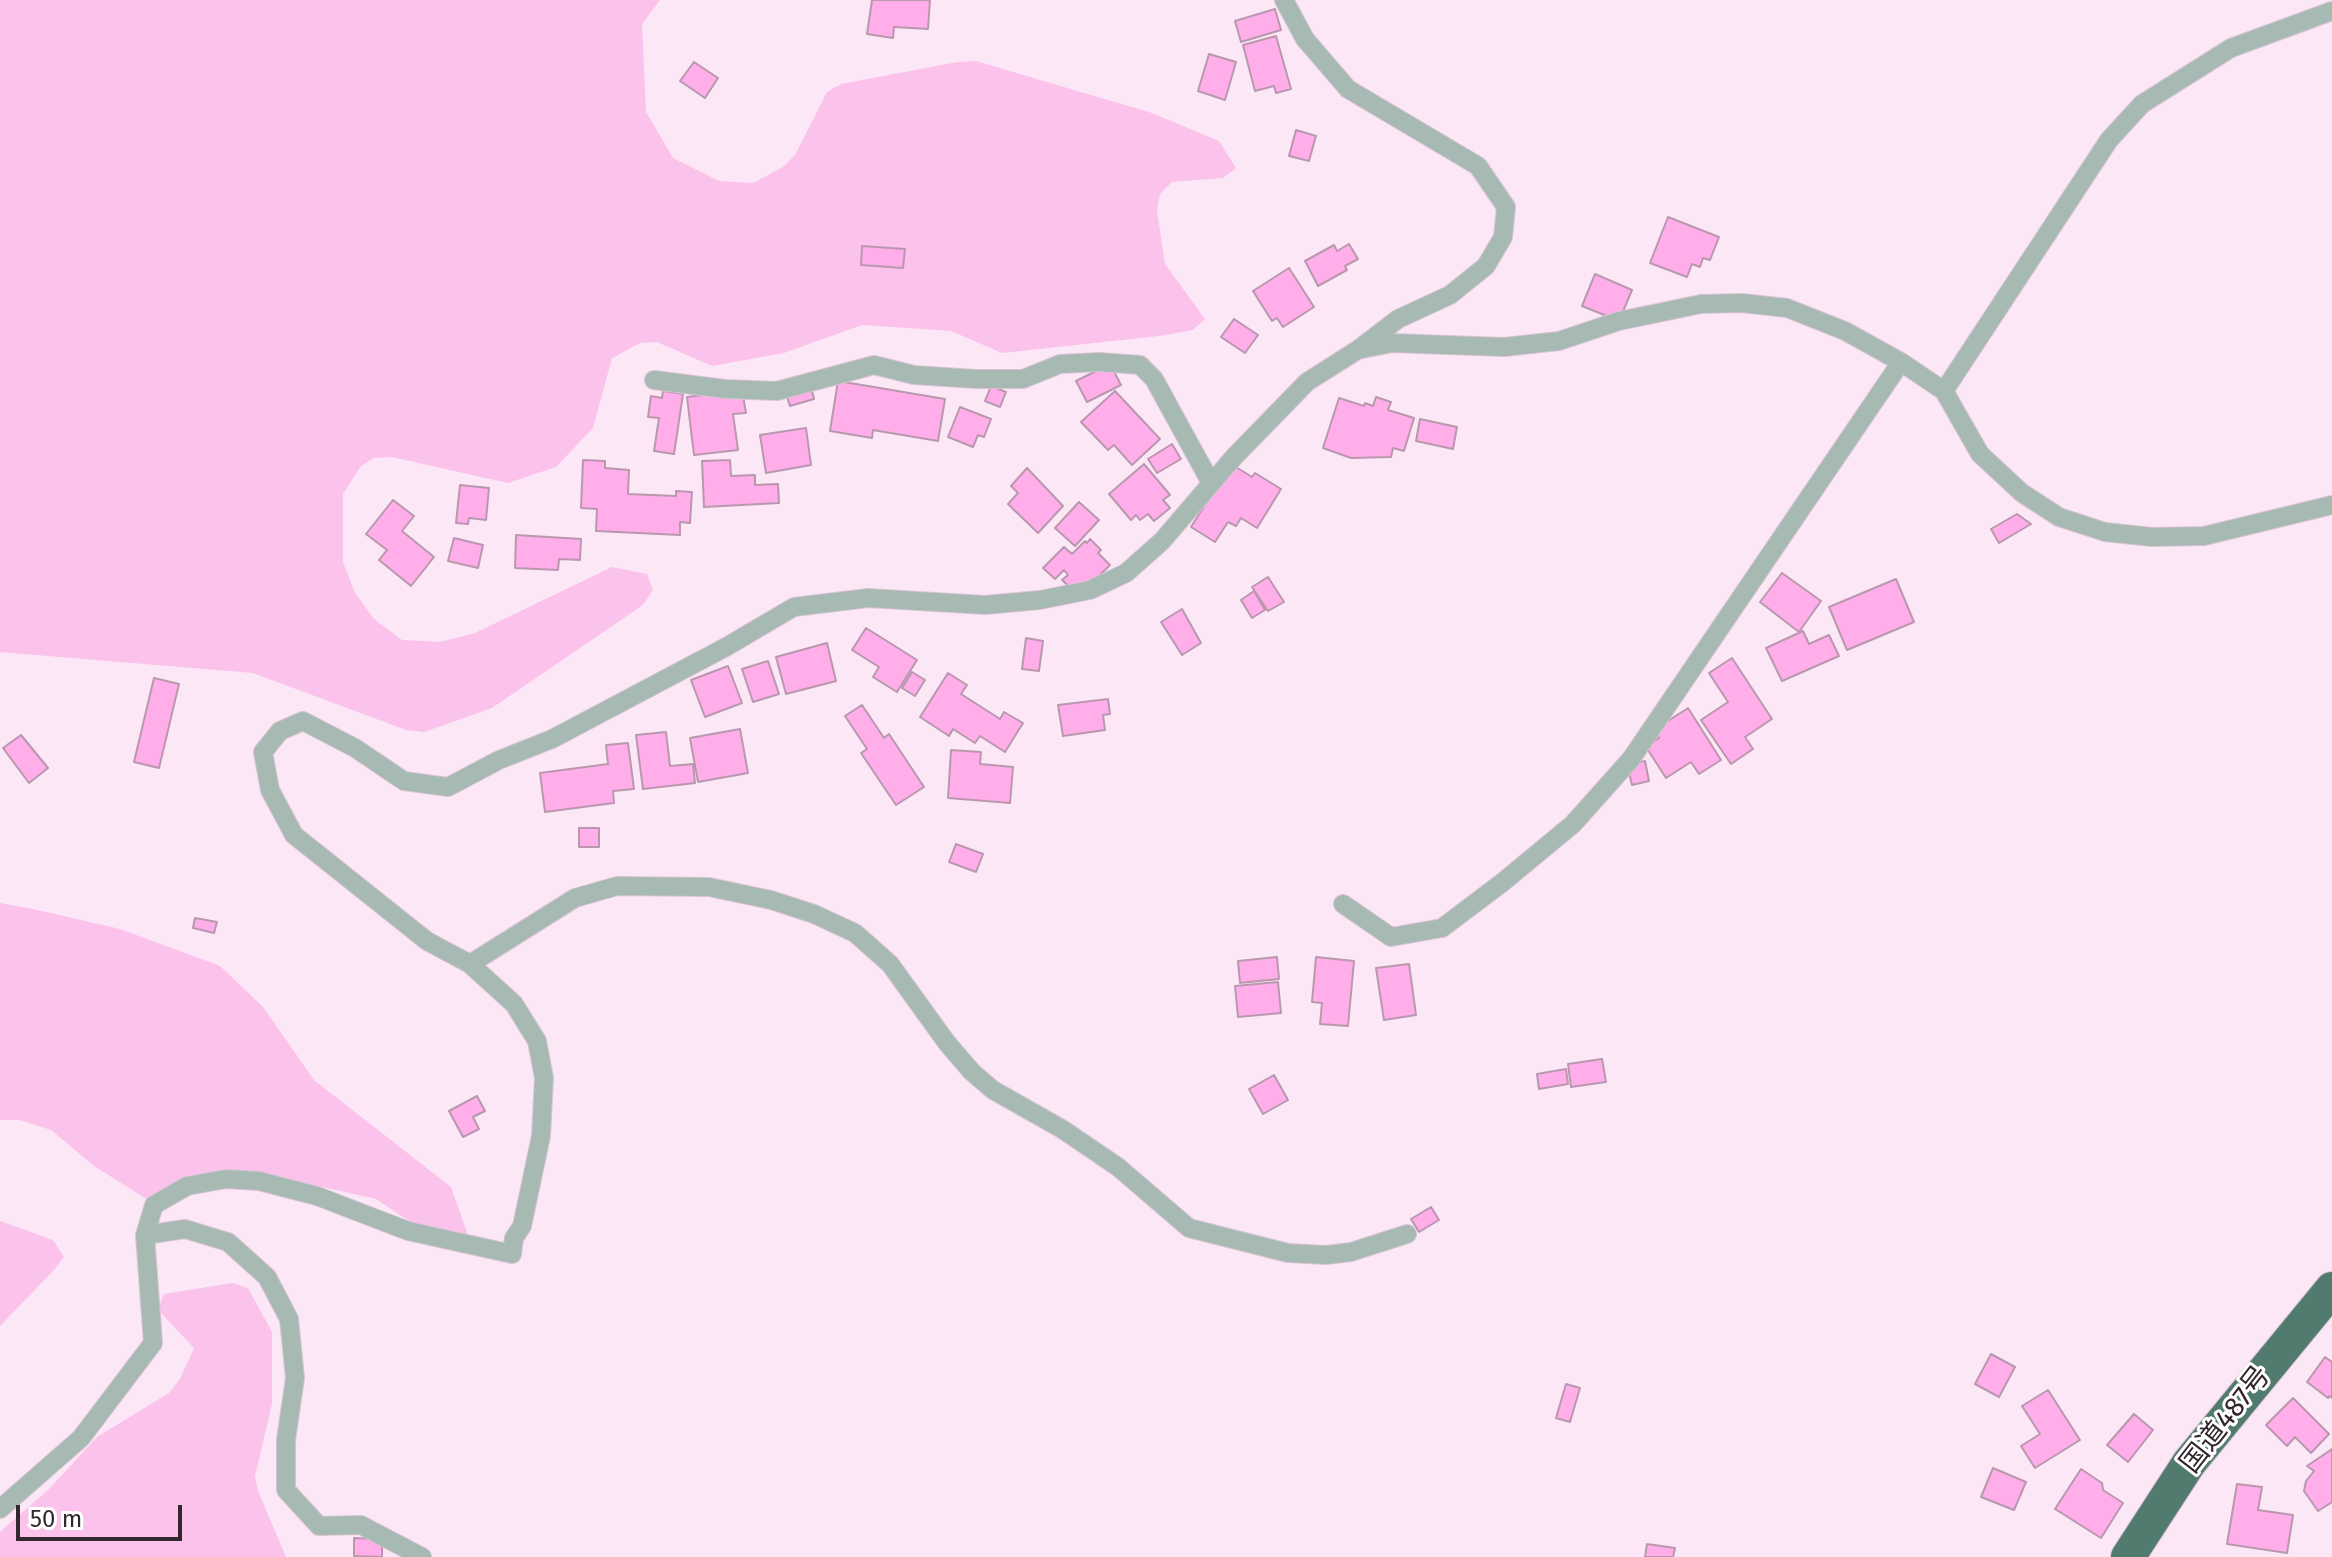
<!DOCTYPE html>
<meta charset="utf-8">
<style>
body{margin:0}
#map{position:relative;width:2332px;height:1557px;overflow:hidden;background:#fce7f6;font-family:"Fira Sans",sans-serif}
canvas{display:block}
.scale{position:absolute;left:16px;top:1505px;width:166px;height:36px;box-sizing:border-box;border:4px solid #33262f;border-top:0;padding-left:10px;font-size:24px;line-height:28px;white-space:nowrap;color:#33262f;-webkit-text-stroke:6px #fff;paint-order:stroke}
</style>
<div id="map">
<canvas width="2332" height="1557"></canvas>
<div class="scale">50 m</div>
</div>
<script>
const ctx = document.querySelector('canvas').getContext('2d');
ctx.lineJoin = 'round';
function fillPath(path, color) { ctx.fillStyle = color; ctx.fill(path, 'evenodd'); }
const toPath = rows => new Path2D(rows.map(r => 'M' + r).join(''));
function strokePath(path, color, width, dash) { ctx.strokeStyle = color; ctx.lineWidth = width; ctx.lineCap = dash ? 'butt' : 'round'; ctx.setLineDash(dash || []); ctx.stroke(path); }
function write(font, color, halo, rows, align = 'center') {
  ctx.font = font + ' "Fira Sans","Noto Sans JP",sans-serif'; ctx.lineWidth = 6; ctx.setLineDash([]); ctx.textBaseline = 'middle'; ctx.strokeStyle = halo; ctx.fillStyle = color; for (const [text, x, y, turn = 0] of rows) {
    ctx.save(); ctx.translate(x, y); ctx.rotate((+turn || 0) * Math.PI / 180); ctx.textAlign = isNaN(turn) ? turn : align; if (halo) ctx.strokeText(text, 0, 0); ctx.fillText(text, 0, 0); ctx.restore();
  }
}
const green = toPath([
 [0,0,660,0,642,24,646,112,673,158,719,181,753,183,783,167,795,155,827,92,841,84,958,62,976,61,1152,113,1219,141,1236,168,1223,178,1172,182,1160,194,1157,211,1165,264,1205,319,1193,330,1159,336,1002,353,951,331,862,325,784,353,712,366,657,342,640,343,612,358,593,428,556,467,508,483,392,457,374,458,361,466,343,494,343,562,355,593,374,619,402,640,440,642,475,633,612,567,647,574,653,590,643,605,492,708,424,732,406,730,253,673,0,652],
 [0,903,33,909,120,929,220,966,263,1007,314,1080,451,1187,468,1235,455,1244,436,1239,376,1199,287,1179,200,1188,156,1205,94,1166,51,1130,20,1120,0,1120],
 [0,1221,53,1240,64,1257,54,1270,0,1326],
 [232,1283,248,1288,272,1332,272,1404,255,1476,258,1491,286,1557,0,1557,0,1532,50,1488,97,1437,169,1393,180,1379,194,1348,158,1310,164,1294]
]);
const building = toPath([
 [872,0,930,0,928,29,894,27,893,38,867,34,872,0],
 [1275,9,1281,30,1241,42,1235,21,1275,9],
 [1276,36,1291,89,1276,93,1274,86,1255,91,1243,45,1276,36],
 [1209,54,1236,62,1225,100,1198,91,1209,54],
 [694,62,718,78,705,98,680,81,694,62],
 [1296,130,1316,136,1309,161,1289,156,1296,130],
 [1668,217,1719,237,1710,260,1703,258,1700,267,1692,264,1687,277,1650,263,1668,217],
 [1349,244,1358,259,1345,266,1347,270,1318,286,1305,261,1334,245,1337,251,1349,244],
 [862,246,905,249,903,268,861,265,862,246],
 [1289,268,1314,307,1283,327,1277,318,1272,321,1253,291,1289,268],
 [1595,274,1632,290,1619,321,1582,306,1595,274],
 [1234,319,1258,335,1245,353,1221,337,1234,319],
 [1110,364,1121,385,1087,402,1076,381,1110,364],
 [838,381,945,399,938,441,873,430,872,438,830,431,838,381],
 [810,383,814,399,790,406,785,390,810,383],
 [991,386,1006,392,1000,407,985,401,991,386],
 [742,390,746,413,733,414,738,450,694,455,687,397,742,390],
 [663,391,683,394,674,454,654,451,659,418,648,417,651,396,662,398,663,391],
 [1115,391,1160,439,1132,465,1114,445,1108,450,1081,422,1115,391],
 [1376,397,1391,402,1388,410,1414,418,1404,451,1393,448,1391,457,1351,458,1323,448,1339,398,1364,406,1365,403,1373,406,1376,397],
 [960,407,991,419,984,437,978,435,973,447,948,437,960,407],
 [1420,419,1457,427,1453,449,1416,441,1420,419],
 [806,428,811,465,766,473,760,435,806,428],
 [1172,444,1181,459,1157,473,1148,459,1172,444],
 [583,460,605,461,605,468,629,470,628,494,676,496,676,491,692,492,690,523,680,522,680,535,596,531,597,509,581,508,583,460],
 [730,460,731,476,755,475,755,485,778,484,779,503,704,507,702,461,730,460],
 [1144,464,1170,495,1163,500,1170,508,1154,521,1148,514,1140,520,1136,515,1131,520,1109,494,1144,464],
 [1231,464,1252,477,1255,473,1281,489,1257,528,1241,518,1236,526,1228,522,1215,542,1191,527,1231,464],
 [1027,468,1063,506,1038,533,1008,504,1018,493,1011,486,1027,468],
 [460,485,489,488,486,520,469,518,468,524,456,523,460,485],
 [393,500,414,516,402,531,434,557,411,586,379,560,387,550,366,534,393,500],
 [1079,502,1099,520,1075,546,1055,528,1079,502],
 [2017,514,2031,524,1999,543,1991,529,2017,514],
 [516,535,581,539,580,560,559,559,558,570,515,568,516,535],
 [454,538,483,545,478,568,448,561,454,538],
 [1090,539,1101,550,1098,553,1110,565,1084,591,1075,592,1062,580,1068,575,1064,570,1055,579,1043,568,1064,547,1072,554,1085,541,1087,543,1090,539],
 [1782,573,1821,601,1799,632,1760,602,1782,573],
 [1268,577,1284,602,1268,611,1252,587,1268,577],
 [1896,579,1914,622,1847,650,1829,607,1896,579],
 [1254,591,1265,610,1252,618,1241,600,1254,591],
 [1182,609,1201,643,1182,655,1161,622,1182,609],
 [866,628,917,660,897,692,873,677,879,667,852,650,866,628],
 [1803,631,1809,644,1829,635,1839,656,1782,681,1766,648,1803,631],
 [1026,638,1043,641,1039,671,1022,669,1026,638],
 [827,643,836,681,786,694,776,657,827,643],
 [1732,658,1772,719,1745,737,1753,749,1731,764,1701,720,1728,702,1709,673,1732,658],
 [768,661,779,694,753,702,742,669,768,661],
 [728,666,742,703,705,717,691,680,728,666],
 [912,672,925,680,915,696,902,688,912,672],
 [948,673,967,685,961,694,1000,719,1004,712,1023,723,1005,752,980,736,975,743,953,729,949,736,920,717,948,673],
 [154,678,179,684,159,768,134,762,154,678],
 [1108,699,1110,714,1103,715,1105,730,1063,736,1058,705,1108,699],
 [862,705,884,738,889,734,924,787,896,805,861,753,867,749,845,716,862,705],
 [1688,708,1721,760,1699,774,1691,762,1666,778,1646,747,1659,738,1654,730,1688,708],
 [740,729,748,773,698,782,690,738,740,729],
 [666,732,670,766,693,764,695,783,643,789,636,735,666,732],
 [21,735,48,768,29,783,3,748,21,735],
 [628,743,634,789,613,791,614,803,545,812,540,773,608,764,606,745,628,743],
 [951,750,981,752,980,764,1013,767,1010,803,948,798,951,750],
 [1645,761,1649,781,1632,785,1627,765,1645,761],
 [579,828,599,828,599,847,579,847,579,828],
 [956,844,983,854,976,872,949,862,956,844],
 [195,918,217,922,214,933,193,928,195,918],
 [1277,957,1279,979,1240,983,1238,961,1277,957],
 [1316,957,1354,961,1348,1026,1320,1024,1322,1003,1312,1002,1316,957],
 [1409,964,1416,1015,1384,1020,1376,968,1409,964],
 [1278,982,1281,1013,1238,1017,1235,986,1278,982],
 [1602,1059,1606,1082,1571,1087,1568,1064,1602,1059],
 [1566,1069,1568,1084,1539,1089,1537,1074,1566,1069],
 [1274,1075,1288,1100,1263,1114,1249,1089,1274,1075],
 [477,1096,485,1111,473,1117,479,1129,463,1137,449,1111,477,1096],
 [1431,1207,1439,1220,1419,1232,1411,1219,1431,1207],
 [1991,1354,2015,1367,1999,1397,1975,1384,1991,1354],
 [2325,1357,2332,1362,2332,1398,2329,1396,2328,1398,2307,1382,2325,1357],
 [1566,1384,1580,1388,1570,1422,1556,1418,1566,1384],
 [2048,1390,2080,1440,2035,1468,2021,1446,2040,1434,2022,1406,2048,1390],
 [2293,1398,2329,1434,2311,1453,2295,1437,2287,1446,2266,1425,2293,1398],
 [2134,1414,2153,1430,2128,1462,2107,1445,2134,1414],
 [2332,1449,2332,1502,2318,1511,2304,1491,2306,1481,2314,1471,2307,1466,2332,1449],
 [1993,1468,2026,1482,2014,1510,1981,1497,1993,1468],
 [2081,1469,2102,1483,2103,1490,2123,1503,2101,1538,2055,1509,2081,1469],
 [2237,1484,2262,1487,2258,1510,2293,1515,2287,1553,2227,1544,2237,1484],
 [354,1538,382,1539,382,1557,354,1556,354,1538],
 [1647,1544,1675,1548,1673,1557,1645,1557,1647,1544]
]);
const street = toPath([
 [1362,349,1392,343,1504,347,1559,341,1619,321,1701,304,1742,303,1787,308,1845,331,1901,362,1944,391,1980,454,2022,493,2059,517,2105,532,2152,537,2204,536,2332,505],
 [654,380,725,389,777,391,874,365,914,375,976,379,1023,379,1060,364,1099,362,1140,365,1154,379,1211,483],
 [1944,391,2109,140,2142,104,2231,48,2332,11],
 [1343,904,1391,937,1442,928,1503,882,1573,824,1631,759,1901,362],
 [470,964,575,898,617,886,709,887,771,900,814,914,855,933,890,964,947,1043,972,1072,993,1090,1062,1129,1118,1167,1189,1228,1288,1253,1326,1255,1351,1252,1407,1234],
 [145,1235,185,1229,228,1242,267,1277,289,1319,295,1378,286,1440,286,1490,319,1526,361,1525,422,1557],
 [0,1509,81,1438,153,1343,145,1235,154,1205,187,1186,226,1179,259,1181,317,1196,408,1231,512,1254,514,1238,522,1226,541,1136,544,1078,537,1041,514,1004,470,964,427,941,294,835,270,790,263,752,280,731,303,721,355,748,404,781,448,787,499,760,552,739,726,647,794,607,868,598,985,605,1040,600,1090,590,1126,573,1162,541,1234,457,1307,382,1359,349,1398,319,1450,295,1486,266,1503,237,1506,207,1478,166,1348,89,1305,39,1284,0]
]);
const highway = toPath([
 [2128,1557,2189,1463,2332,1289]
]);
const streetNames = [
 ["国道487号",2226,1420,-52]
];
fillPath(green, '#fbc2eb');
fillPath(building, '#ffaee9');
strokePath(building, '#b998af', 2);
strokePath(street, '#d8c4d2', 20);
strokePath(highway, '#d8c4d2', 36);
strokePath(street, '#a6b9b3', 18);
strokePath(highway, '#527b6f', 34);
write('28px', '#33262f', '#fff', streetNames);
</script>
